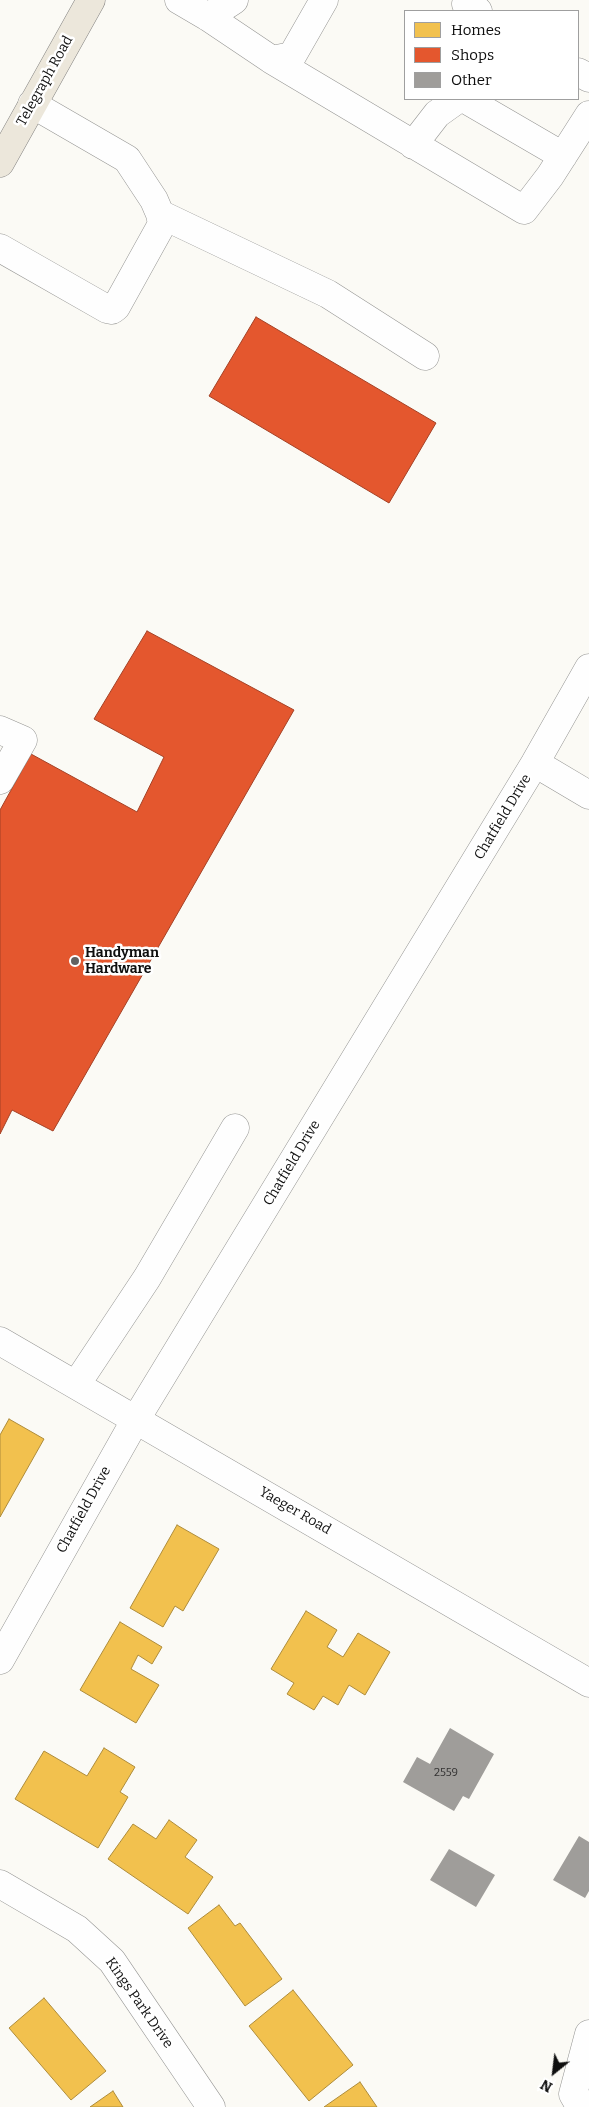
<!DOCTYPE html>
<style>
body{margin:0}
#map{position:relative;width:589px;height:2107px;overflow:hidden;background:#fbfaf5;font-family:Bitter,serif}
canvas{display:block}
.legend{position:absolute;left:404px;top:10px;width:175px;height:90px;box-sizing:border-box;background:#fff;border:1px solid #9f9f9f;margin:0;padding:6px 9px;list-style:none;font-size:15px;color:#0f0f0f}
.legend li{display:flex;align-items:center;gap:10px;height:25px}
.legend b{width:25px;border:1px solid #9f9f9f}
.north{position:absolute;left:529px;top:2047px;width:50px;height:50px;-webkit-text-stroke:4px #fff;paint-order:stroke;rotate:209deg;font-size:14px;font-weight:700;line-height:20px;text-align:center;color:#0f0f0f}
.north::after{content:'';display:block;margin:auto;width:18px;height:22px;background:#0f0f0f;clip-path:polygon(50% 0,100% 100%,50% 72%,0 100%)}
</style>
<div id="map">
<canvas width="589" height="2107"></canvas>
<ul class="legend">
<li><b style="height:14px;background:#f2c14e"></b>Homes</li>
<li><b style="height:14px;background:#e4572e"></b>Shops</li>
<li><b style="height:14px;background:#9f9d9a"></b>Other</li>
</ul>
<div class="north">N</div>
</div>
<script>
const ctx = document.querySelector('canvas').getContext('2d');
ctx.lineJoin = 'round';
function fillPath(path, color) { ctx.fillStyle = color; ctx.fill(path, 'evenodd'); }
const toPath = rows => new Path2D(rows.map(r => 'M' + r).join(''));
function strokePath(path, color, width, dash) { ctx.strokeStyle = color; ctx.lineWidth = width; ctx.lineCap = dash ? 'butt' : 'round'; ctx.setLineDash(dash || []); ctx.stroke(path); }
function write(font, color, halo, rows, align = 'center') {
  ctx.font = font + ' Bitter,serif'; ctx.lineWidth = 5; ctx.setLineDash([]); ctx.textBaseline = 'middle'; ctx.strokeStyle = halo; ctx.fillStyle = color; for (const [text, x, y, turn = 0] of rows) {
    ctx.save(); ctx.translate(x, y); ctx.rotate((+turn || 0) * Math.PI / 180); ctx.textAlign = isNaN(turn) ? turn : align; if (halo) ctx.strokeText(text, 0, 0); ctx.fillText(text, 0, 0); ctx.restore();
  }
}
const homes = toPath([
 [9,1419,44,1439,0,1517,0,1435,9,1419],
 [177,1525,219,1549,183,1611,175,1606,163,1627,130,1608,177,1525],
 [306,1611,337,1630,327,1647,343,1657,358,1633,390,1652,365,1695,349,1685,338,1705,323,1696,314,1710,287,1694,294,1683,271,1669,306,1611],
 [120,1622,162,1647,152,1664,138,1655,131,1669,159,1685,136,1723,80,1690,120,1622],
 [104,1748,135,1767,120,1792,128,1797,98,1848,15,1799,44,1751,87,1776,104,1748],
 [169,1820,197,1840,185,1857,213,1877,188,1914,108,1859,133,1824,156,1839,169,1820],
 [219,1905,235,1926,240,1923,282,1979,245,2006,188,1928,219,1905],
 [293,1990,353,2065,309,2101,249,2026,293,1990],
 [44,1998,106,2071,71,2100,9,2028,44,1998],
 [360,2082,377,2107,324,2107,360,2082],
 [113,2091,123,2107,90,2107,113,2091]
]);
const shops = toPath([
 [256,317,436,423,389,503,209,396,256,317],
 [147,631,294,710,53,1131,12,1110,0,1134,0,810,31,754,137,812,164,757,94,719,147,631]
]);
const building = toPath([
 [450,1728,494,1754,469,1799,463,1796,454,1811,403,1782,417,1757,430,1764],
 [579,1836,589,1842,589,1891,585,1898,553,1880],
 [449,1849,495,1875,476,1907,430,1880]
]);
const minor = toPath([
 [179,0,208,17,272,60,292,56,324,0],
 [466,4,478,11],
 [208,17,234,0],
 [272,60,524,210,550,176,589,115],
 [578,72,589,78],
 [465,99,563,156],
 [413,145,437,114,458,99],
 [160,214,328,294,425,356],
 [0,248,107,309,112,310,116,307,162,224,160,214,154,200,127,159,32,104],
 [0,730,23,740,0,780],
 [535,763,589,795],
 [0,1341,589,1683],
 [76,1385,147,1278,235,1128],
 [0,1660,136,1419,535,763,589,668],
 [0,1884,77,1929,112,1961,211,2107],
 [589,2034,573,2094,577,2101,589,2105]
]);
const major = toPath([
 [0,163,91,0]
]);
const markers = [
 [75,961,5,"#626160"]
];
const numberNames = [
 ["2559",446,1773]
];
const streetNames = [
 ["Telegraph Road",45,81,-61],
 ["Chatfield Drive",503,817,-59],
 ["Chatfield Drive",292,1163,-59],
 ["Chatfield Drive",84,1510,-61],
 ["Yaeger Road",295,1511,30],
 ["Kings Park Drive",139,2003,55]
];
const poiNames = [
 ["Handyman",85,953],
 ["Hardware",85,969]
];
fillPath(homes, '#f2c14e');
strokePath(homes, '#ae8c3b', 1);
fillPath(shops, '#e4572e');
strokePath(shops, '#a44125', 1);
fillPath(building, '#9f9d9a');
strokePath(minor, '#959593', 29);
strokePath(major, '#838280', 29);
strokePath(minor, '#fefefe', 28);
strokePath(major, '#ece7db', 28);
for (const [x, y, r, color] of markers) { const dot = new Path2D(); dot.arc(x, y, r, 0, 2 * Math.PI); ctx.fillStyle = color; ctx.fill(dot); strokePath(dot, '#fff', 2); }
write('11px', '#333232', null, numberNames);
write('14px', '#0f0f0f', '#fff', streetNames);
write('bold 14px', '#0f0f0f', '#fff', poiNames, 'left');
</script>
